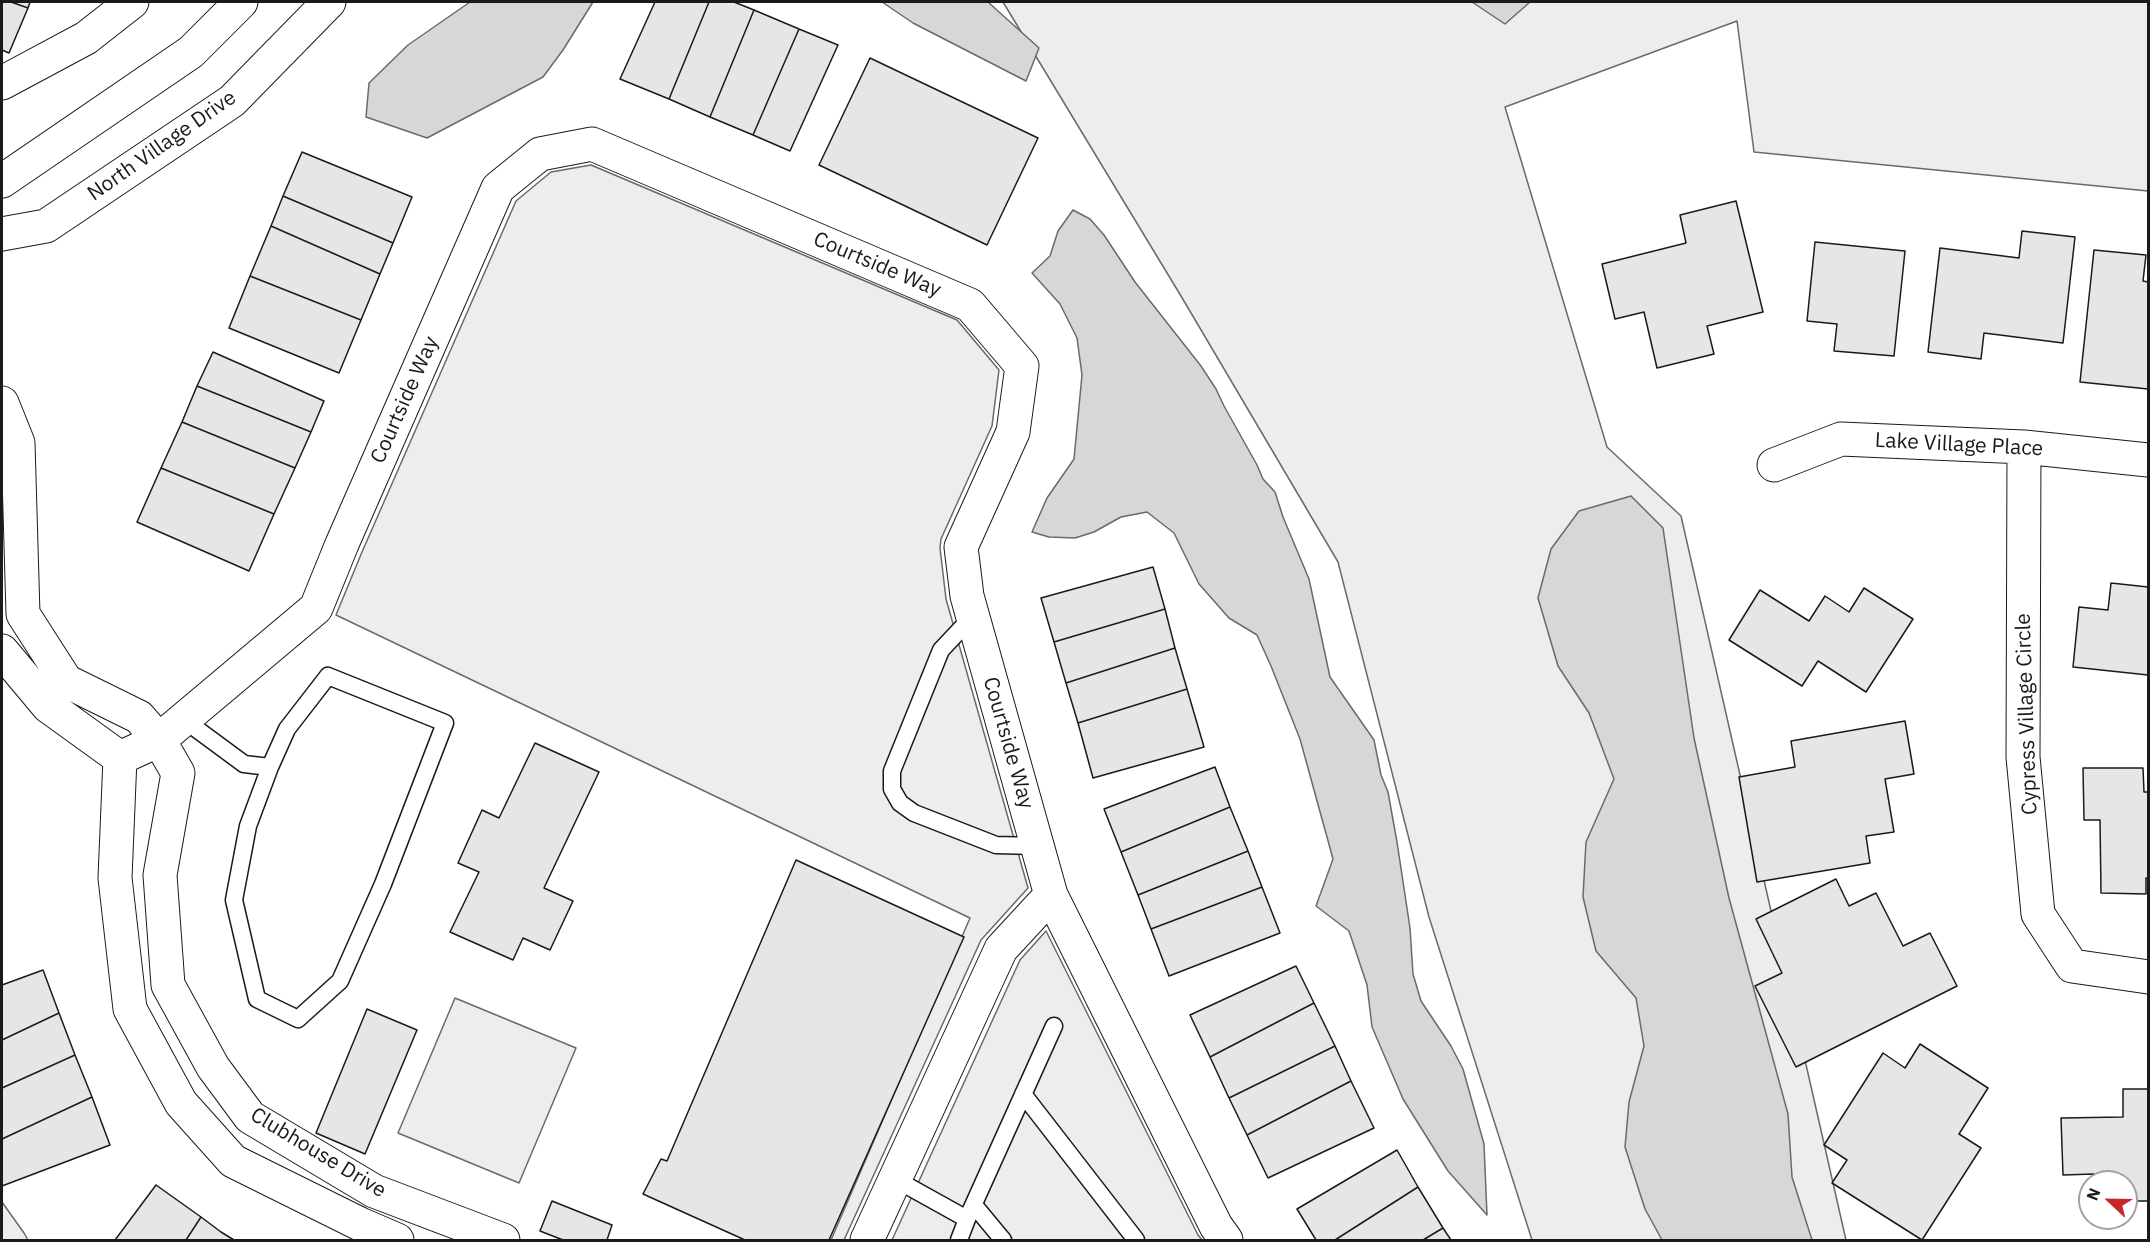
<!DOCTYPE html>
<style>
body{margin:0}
#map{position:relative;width:2150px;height:1242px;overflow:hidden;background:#fff;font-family:"IBM Plex Sans",sans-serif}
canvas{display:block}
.frame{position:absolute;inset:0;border:3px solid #1a1a1a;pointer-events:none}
.north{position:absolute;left:2078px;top:1170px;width:60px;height:60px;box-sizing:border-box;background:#fff;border:2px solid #a3a3a3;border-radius:50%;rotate:292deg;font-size:16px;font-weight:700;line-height:24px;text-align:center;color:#1a1a1a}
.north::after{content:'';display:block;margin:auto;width:21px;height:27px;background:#c62828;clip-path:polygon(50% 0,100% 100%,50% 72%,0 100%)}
</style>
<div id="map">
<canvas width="2150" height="1242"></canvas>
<div class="frame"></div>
<div class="north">N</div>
</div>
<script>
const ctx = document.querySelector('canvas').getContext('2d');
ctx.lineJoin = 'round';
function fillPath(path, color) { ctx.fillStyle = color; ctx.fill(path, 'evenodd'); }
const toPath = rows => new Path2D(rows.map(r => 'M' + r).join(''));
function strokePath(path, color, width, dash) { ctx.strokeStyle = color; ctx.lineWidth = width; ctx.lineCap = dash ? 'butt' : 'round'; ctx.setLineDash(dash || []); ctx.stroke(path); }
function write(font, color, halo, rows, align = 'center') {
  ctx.font = font + ' "IBM Plex Sans",sans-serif'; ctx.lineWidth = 4.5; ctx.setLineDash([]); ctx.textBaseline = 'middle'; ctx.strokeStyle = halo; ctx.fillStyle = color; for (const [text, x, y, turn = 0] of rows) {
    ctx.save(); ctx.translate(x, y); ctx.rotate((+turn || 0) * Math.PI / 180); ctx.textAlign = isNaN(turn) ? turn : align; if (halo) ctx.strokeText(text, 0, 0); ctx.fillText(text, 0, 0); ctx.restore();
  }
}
const built = toPath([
 [1003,2,2148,2,2148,191,1754,152,1737,21,1505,107,1607,447,1681,516,1846,1240,1532,1240,1429,917,1338,562,1181,296,1003,2],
 [591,165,957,320,999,370,992,426,941,539,940,548,946,599,1028,888,981,940,844,1240,831,1240,970,918,336,615,362,552,516,201,551,172,591,165],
 [1046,931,1198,1235,1202,1240,892,1240,1020,960,1046,931],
 [455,998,576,1048,519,1183,398,1133,455,998],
 [2,1202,24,1233,28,1240,2,1240,2,1202]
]);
const water = toPath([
 [470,2,593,2,563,50,543,77,427,138,366,117,369,83,408,45,470,2],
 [882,2,988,2,1039,48,1026,81,913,23,882,2],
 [1472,2,1530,2,1505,24,1472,2],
 [1073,210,1090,219,1104,235,1135,282,1201,366,1216,389,1224,406,1257,465,1263,479,1275,492,1283,517,1309,579,1330,677,1374,740,1381,775,1388,792,1397,842,1410,928,1413,974,1421,1001,1451,1046,1463,1069,1484,1144,1487,1215,1448,1171,1403,1099,1372,1027,1367,985,1349,931,1316,906,1333,859,1300,739,1271,666,1257,635,1229,618,1199,584,1174,533,1147,512,1121,517,1094,532,1075,538,1049,537,1032,532,1047,498,1074,459,1082,375,1077,338,1060,304,1032,273,1050,256,1058,231,1073,210],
 [1631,496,1663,528,1694,738,1729,898,1788,1114,1792,1177,1812,1240,1662,1240,1645,1209,1625,1147,1629,1102,1644,1046,1636,998,1596,951,1583,897,1586,842,1614,779,1589,713,1558,666,1538,598,1551,549,1579,511,1631,496]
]);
const building = toPath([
 [2,2,11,2,28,8,9,53,2,50,2,2],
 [11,2,30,2,28,8,11,2],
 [655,2,709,2,669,99,620,79,655,2],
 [709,2,734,2,754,10,710,117,669,99,709,2],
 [754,10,799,29,753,135,710,117,754,10],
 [799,29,838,45,790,151,753,135,799,29],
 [870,58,1038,138,987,245,819,165,870,58],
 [302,152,412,197,393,243,283,196,302,152],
 [283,196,393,243,380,274,271,226,283,196],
 [1736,201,1763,312,1707,326,1714,354,1657,368,1644,312,1615,319,1602,264,1686,243,1680,215,1736,201],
 [271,226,380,274,361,320,250,276,271,226],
 [2022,231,2075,237,2063,343,1984,333,1981,359,1928,352,1940,248,2019,258,2022,231],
 [1815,242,1905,251,1894,356,1834,351,1837,324,1807,321,1815,242],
 [2094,250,2146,255,2143,281,2148,282,2148,389,2080,382,2094,250],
 [250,276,361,320,339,373,229,328,250,276],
 [213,352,324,401,311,432,197,386,213,352],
 [197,386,311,432,295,468,182,422,197,386],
 [182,422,295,468,274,514,161,468,182,422],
 [161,468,274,514,249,571,137,522,161,468],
 [1153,567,1165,609,1054,642,1041,598,1153,567],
 [2111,583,2148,587,2148,675,2073,667,2079,607,2108,610,2111,583],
 [1864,588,1913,619,1866,692,1818,661,1802,686,1729,640,1760,590,1809,621,1825,596,1849,612,1864,588],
 [1165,609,1175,648,1066,683,1054,642,1165,609],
 [1175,648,1187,689,1078,723,1066,683,1175,648],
 [1187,689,1204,747,1093,778,1078,723,1187,689],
 [1905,721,1914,774,1885,779,1894,832,1866,836,1870,863,1757,882,1739,777,1795,767,1791,741,1905,721],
 [535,743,599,772,544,888,573,901,550,950,523,938,513,960,450,932,479,872,458,863,482,810,499,818,535,743],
 [1215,767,1230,807,1121,852,1104,809,1215,767],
 [2083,768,2143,768,2144,792,2148,792,2148,878,2146,878,2146,894,2101,893,2100,820,2084,820,2083,768],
 [1230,807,1248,851,1138,895,1121,852,1230,807],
 [1248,851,1262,887,1151,929,1138,895,1248,851],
 [796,860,964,937,829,1240,745,1240,643,1194,661,1159,667,1161,796,860],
 [1836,879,1849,906,1876,893,1903,946,1930,933,1957,986,1796,1067,1755,986,1782,973,1756,919,1836,879],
 [1262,887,1280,933,1169,976,1151,929,1262,887],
 [1296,966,1314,1003,1210,1057,1190,1015,1296,966],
 [43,970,59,1013,2,1040,2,985,43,970],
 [1314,1003,1335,1046,1229,1098,1210,1057,1314,1003],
 [367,1009,417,1030,365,1154,316,1133,367,1009],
 [59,1013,75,1055,2,1088,2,1040,59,1013],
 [1920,1044,1988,1088,1959,1134,1981,1148,1922,1240,1832,1183,1847,1160,1824,1145,1883,1053,1905,1068,1920,1044],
 [1335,1046,1351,1081,1247,1135,1229,1098,1335,1046],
 [75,1055,92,1097,2,1139,2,1088,75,1055],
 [1351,1081,1374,1128,1268,1178,1247,1135,1351,1081],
 [2123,1089,2148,1089,2148,1201,2126,1201,2126,1182,2094,1182,2094,1174,2063,1175,2061,1118,2123,1117,2123,1089],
 [92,1097,110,1145,2,1186,2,1139,92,1097],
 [1397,1150,1418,1187,1335,1240,1316,1240,1297,1209,1397,1150],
 [156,1185,201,1217,186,1240,115,1240,156,1185],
 [1418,1187,1443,1228,1423,1240,1335,1240,1418,1187],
 [552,1201,612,1225,607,1240,563,1240,540,1231,552,1201],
 [201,1217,221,1232,234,1240,186,1240,201,1217],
 [1443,1228,1451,1240,1423,1240,1443,1228]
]);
const service = toPath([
 [973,616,941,650,892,771,892,789,900,803,914,813,996,845,1037,846],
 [183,719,244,764,270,767,287,729,328,676,445,723,383,884,340,981,298,1019,257,999,234,900,248,826,270,767],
 [1023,1094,1136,1240],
 [895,1179,967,1219,959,1240],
 [974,1205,1003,1240],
 [967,1219,1054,1026]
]);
const minor = toPath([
 [2,83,86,38,132,2],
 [2,403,18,443,23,614,66,681,139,717,159,740,178,773,160,875,168,985,213,1067,250,1117,374,1191,503,1240],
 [2024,447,2023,757,2038,914,2072,966,2148,977],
 [1774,465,1841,439,2024,447,2148,460],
 [2,651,48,706,120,758,115,878,130,1009,181,1103,233,1161,360,1224,397,1240],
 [120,758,159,740,316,608,342,544,498,188,540,154,592,144,970,305,1022,366,1013,432,961,547,967,596,1051,895,1216,1226,1226,1240],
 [867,1240,1001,949,1051,895]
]);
const tertiary = toPath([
 [2,181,191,52,241,2],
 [2,234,46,226,232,101,329,2]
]);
const streetNames = [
 ["North Village Drive",162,146,-35],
 ["Courtside Way",877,265,23],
 ["Courtside Way",405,400,-66],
 ["Lake Village Place",1959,445,3],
 ["Cypress Village Circle",2027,714,-92],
 ["Courtside Way",1008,743,74],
 ["Clubhouse Drive",318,1153,31]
];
fillPath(built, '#ededed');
strokePath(built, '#6a6a6a', 1.5);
fillPath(water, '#d7d7d7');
strokePath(water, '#6a6a6a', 1.5);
fillPath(building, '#e6e6e6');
strokePath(building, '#1a1a1a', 1.5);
strokePath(service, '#1a1a1a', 19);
strokePath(minor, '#1a1a1a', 35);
strokePath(tertiary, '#1a1a1a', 35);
strokePath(service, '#fff', 16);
strokePath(minor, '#fff', 33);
strokePath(tertiary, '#fff', 33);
write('21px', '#1a1a1a', '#fff', streetNames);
</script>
